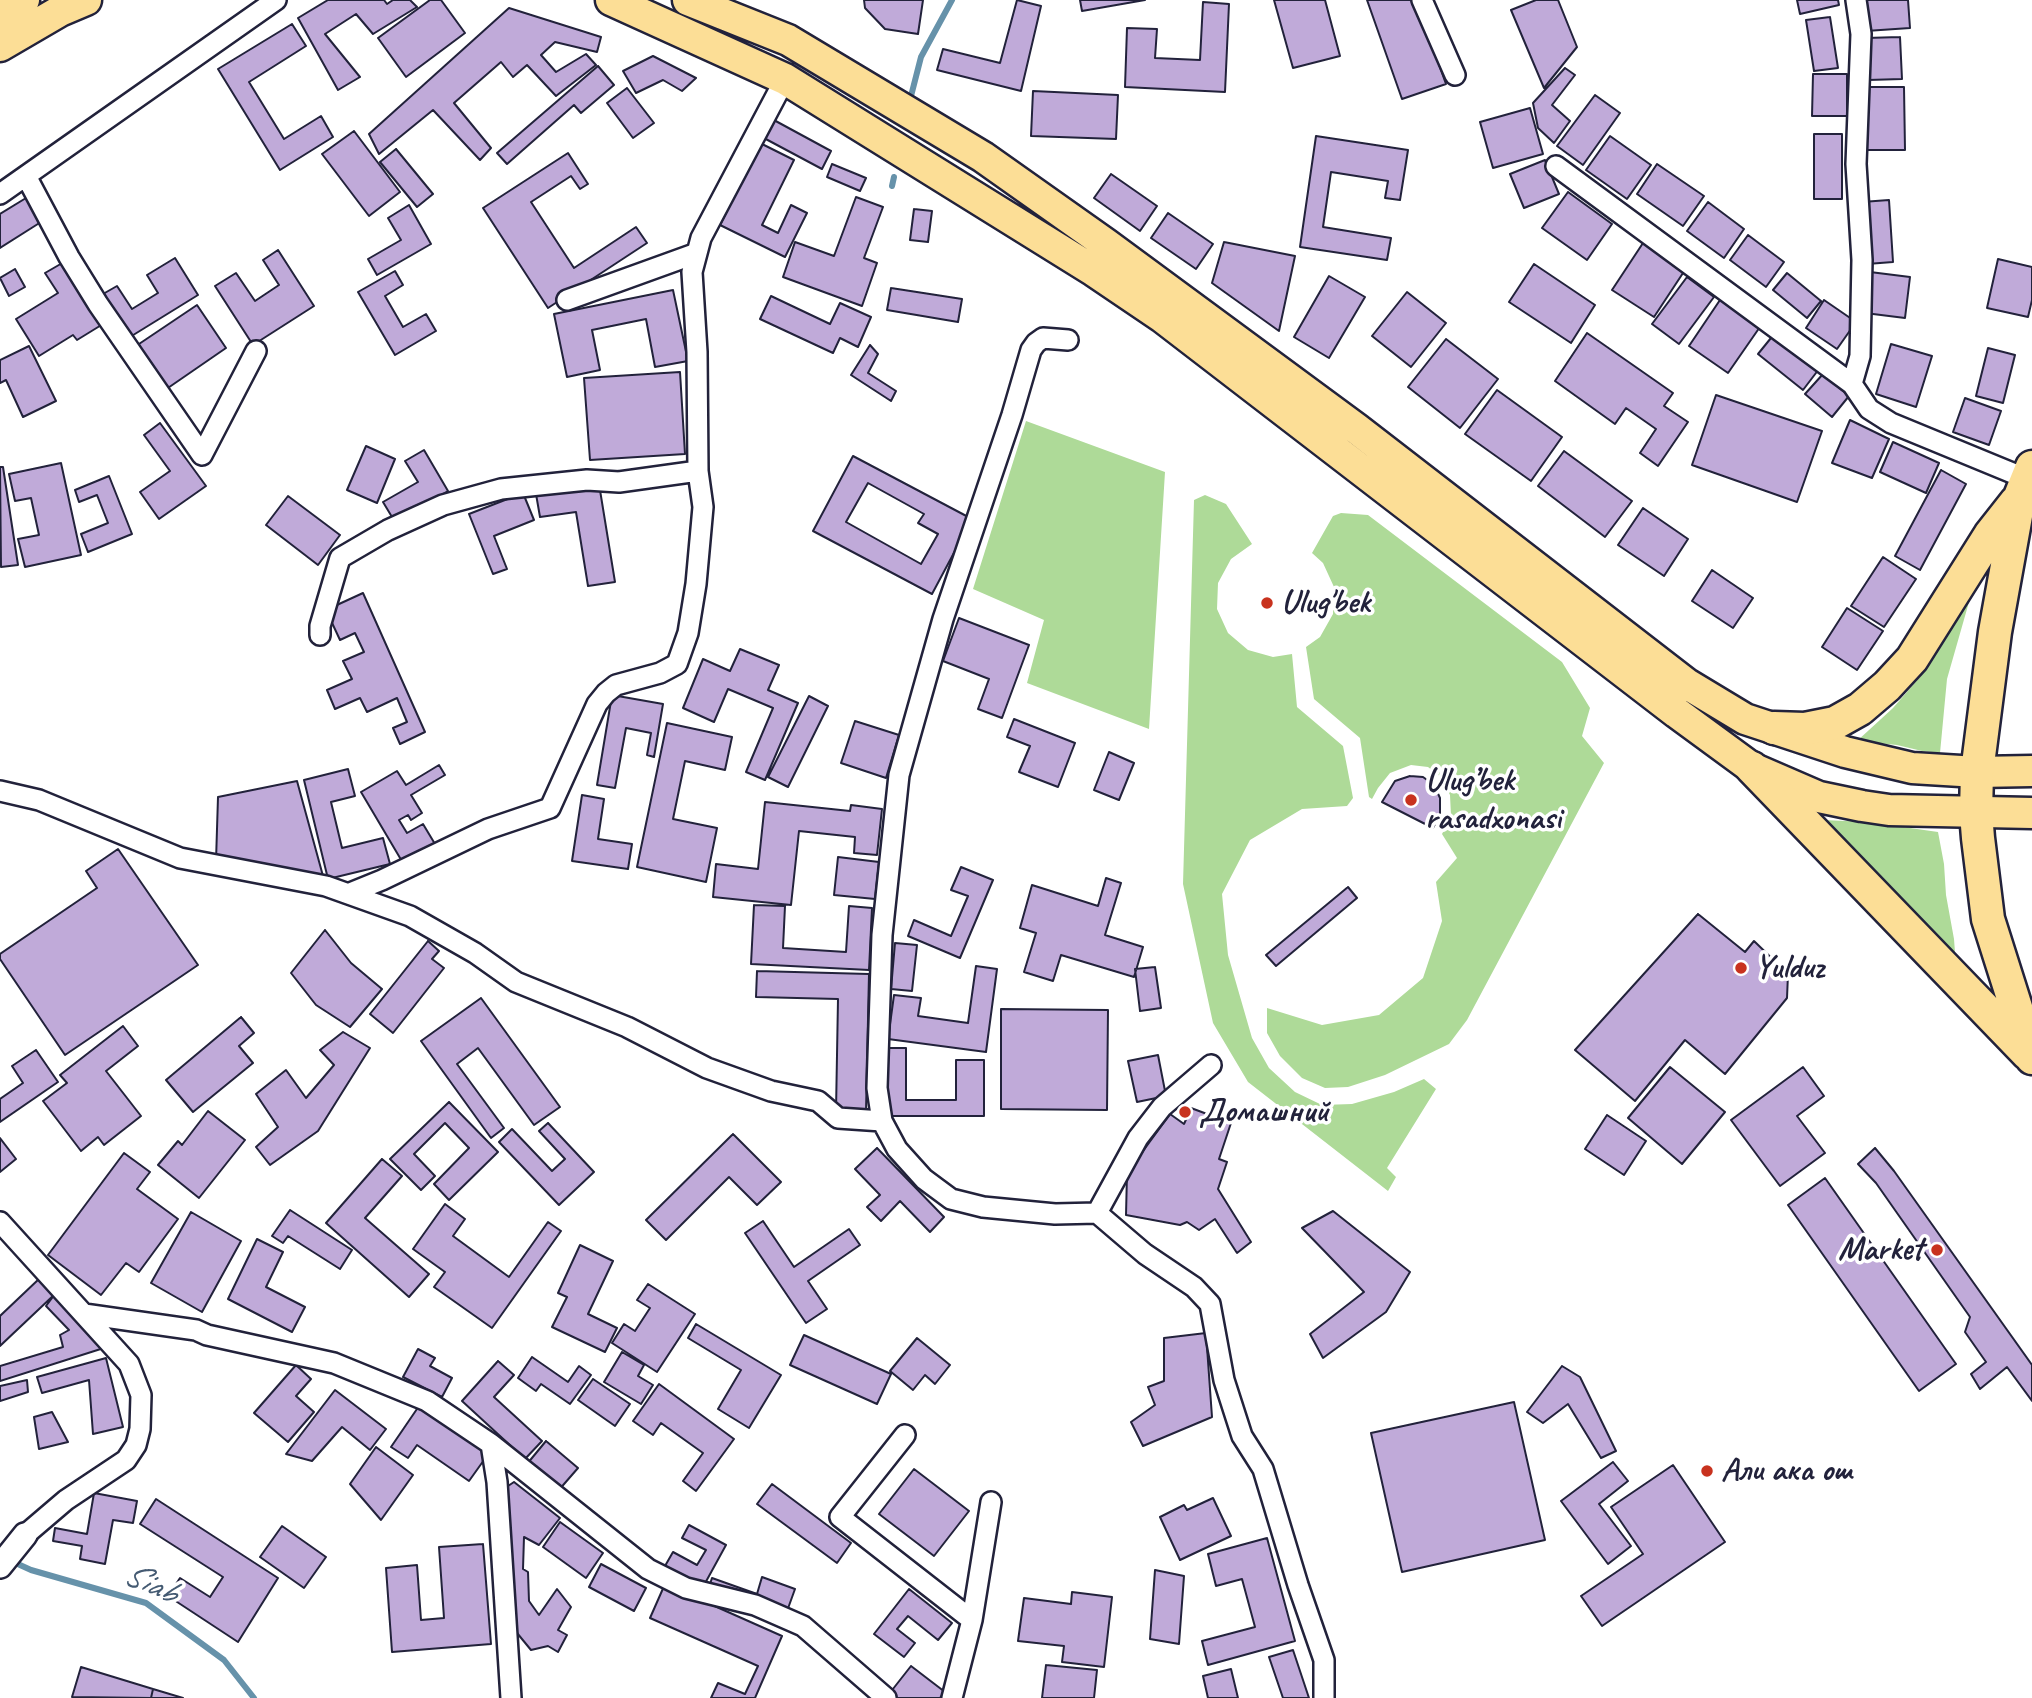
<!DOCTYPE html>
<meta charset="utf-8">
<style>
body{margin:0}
canvas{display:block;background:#fff}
</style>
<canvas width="2032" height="1698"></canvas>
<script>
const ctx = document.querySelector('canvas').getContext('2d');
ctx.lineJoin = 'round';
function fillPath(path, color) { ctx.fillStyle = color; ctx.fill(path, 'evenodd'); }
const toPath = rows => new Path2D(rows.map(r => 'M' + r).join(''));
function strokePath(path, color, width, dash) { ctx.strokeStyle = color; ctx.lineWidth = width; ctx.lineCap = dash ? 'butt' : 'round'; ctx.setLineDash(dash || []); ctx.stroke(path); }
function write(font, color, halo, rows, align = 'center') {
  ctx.font = font + ' Caveat,sans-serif'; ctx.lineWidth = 7; ctx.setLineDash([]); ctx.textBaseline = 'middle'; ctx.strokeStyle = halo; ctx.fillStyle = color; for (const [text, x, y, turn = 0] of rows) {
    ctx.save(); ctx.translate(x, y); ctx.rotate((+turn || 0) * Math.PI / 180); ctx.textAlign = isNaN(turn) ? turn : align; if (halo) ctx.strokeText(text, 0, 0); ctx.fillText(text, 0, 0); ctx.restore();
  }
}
const green = toPath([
 [1026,421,1165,472,1149,729,1027,683,1044,620,973,589],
 [1205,495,1226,504,1252,544,1231,559,1218,583,1217,609,1228,633,1248,650,1273,657,1292,654,1297,707,1343,746,1353,798,1347,806,1302,809,1250,840,1222,894,1228,955,1252,1038,1269,1068,1295,1092,1322,1105,1352,1104,1394,1092,1424,1079,1436,1089,1387,1168,1396,1177,1388,1191,1248,1082,1213,1023,1183,884,1194,500],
 [1341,513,1368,515,1562,662,1590,708,1582,736,1604,763,1467,1020,1449,1044,1385,1075,1348,1087,1325,1088,1302,1078,1280,1056,1267,1033,1267,1008,1322,1025,1379,1015,1423,978,1442,921,1436,882,1457,858,1442,834,1451,816,1450,795,1441,777,1428,767,1411,765,1390,773,1378,788,1372,799,1369,797,1360,738,1314,699,1306,647,1320,637,1333,614,1334,587,1323,563,1312,553,1333,516],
 [1969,602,1947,679,1940,753,1922,751,1897,745,1857,741,1893,708,1920,677],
 [1823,820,1868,822,1938,832,1944,864,1946,895,1954,939,1956,966]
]);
const stream = toPath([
 [910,100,921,57,952,0],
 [892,186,894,177],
 [9,1560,31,1570,146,1603,224,1660,254,1698]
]);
const building = toPath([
 [328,0,384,0,387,4,393,0,410,0,417,7,373,34,356,14,325,34,360,77,338,90,298,18,328,0],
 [430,0,441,0,465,33,406,77,378,38,430,0],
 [864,0,923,0,918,34,885,29,865,8,864,0],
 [1017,0,1041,6,1021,91,937,70,943,49,1000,63,1017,0],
 [1080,0,1145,0,1082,11,1080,0],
 [1274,0,1325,0,1340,56,1293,68,1274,0],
 [1367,0,1416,0,1446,84,1402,99,1367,0],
 [1536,0,1558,0,1577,47,1544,88,1511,10,1536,0],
 [1797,0,1838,0,1839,5,1800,14,1797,0],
 [1863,0,1908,0,1910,28,1866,31,1863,0],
 [1203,2,1229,4,1225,92,1125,87,1127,28,1157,29,1155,58,1200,60,1203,2],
 [509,8,601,37,597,52,555,42,541,55,556,72,586,54,596,65,556,96,527,65,513,77,501,62,454,103,491,148,480,160,433,110,379,154,369,134,509,8],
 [1830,17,1838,68,1814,71,1806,20,1830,17],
 [292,24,306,46,249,82,284,139,321,116,333,137,280,170,218,69,292,24],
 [1900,37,1902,79,1868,80,1866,38,1900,37],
 [653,56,696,78,682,91,663,80,636,93,623,71,653,56],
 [598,66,614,85,581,113,574,105,507,164,497,153,598,66],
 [1565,68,1575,75,1552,105,1570,121,1554,143,1538,128,1533,103,1565,68],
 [1813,74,1847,74,1847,116,1812,116,1813,74],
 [1864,87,1904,87,1905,150,1865,150,1864,87],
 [627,88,654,123,633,138,607,103,627,88],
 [1033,91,1118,95,1116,139,1031,136,1033,91],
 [1595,95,1620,113,1583,165,1557,146,1595,95],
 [1530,108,1543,154,1493,168,1480,122,1530,108],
 [772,119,831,151,822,169,762,137,772,119],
 [354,131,400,192,369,216,322,154,354,131],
 [1814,134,1842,134,1842,199,1814,199,1814,134],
 [1316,136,1408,150,1400,200,1385,198,1388,181,1331,172,1323,227,1391,238,1387,260,1300,247,1316,136],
 [1610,136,1651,165,1627,199,1586,170,1610,136],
 [760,143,794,160,762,225,778,233,791,205,807,213,785,257,720,225,760,143],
 [396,149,433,194,417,207,380,162,396,149],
 [568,153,588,184,580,189,571,176,531,202,574,268,636,227,647,243,548,308,483,208,568,153],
 [1545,160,1559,194,1524,208,1510,174,1545,160],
 [832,164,866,178,860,191,827,177,832,164],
 [1657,164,1704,196,1683,226,1637,194,1657,164],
 [1111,174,1157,206,1140,231,1094,198,1111,174],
 [1568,192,1612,224,1587,260,1542,228,1568,192],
 [856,197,883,207,864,258,877,263,862,306,783,277,795,242,834,256,856,197],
 [26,198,41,222,0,248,0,214,26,198],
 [1889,200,1893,262,1867,264,1862,202,1889,200],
 [1708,202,1744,229,1724,258,1687,231,1708,202],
 [409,205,431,244,377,275,368,259,401,240,388,218,409,205],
 [914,209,932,211,928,242,910,240,914,209],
 [1168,213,1213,244,1196,269,1151,238,1168,213],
 [1748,235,1784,262,1766,287,1730,260,1748,235],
 [1224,242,1295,256,1279,331,1212,283,1224,242],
 [1643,243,1685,270,1654,317,1612,290,1643,243],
 [278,250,314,306,253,345,215,286,236,273,255,301,279,285,263,260,278,250],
 [175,258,198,295,130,337,103,294,117,286,132,309,158,293,147,275,175,258],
 [1998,259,2032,267,2032,300,2028,317,1987,308,1998,259],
 [64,262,103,324,77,340,73,335,39,356,16,319,58,293,45,273,64,262],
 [1534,264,1595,305,1571,343,1509,302,1534,264],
 [15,269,25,287,9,296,0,278,15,269],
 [395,271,403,285,385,296,403,327,426,314,436,331,395,355,358,292,395,271],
 [1870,272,1910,277,1905,318,1865,313,1870,272],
 [1787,273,1821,301,1807,318,1773,290,1787,273],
 [1329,276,1365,297,1329,358,1294,337,1329,276],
 [1687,277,1714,297,1679,344,1652,324,1687,277],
 [891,288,962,299,958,322,887,310,891,288],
 [673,290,688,361,655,367,646,319,592,330,600,370,567,377,554,314,673,290],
 [1407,292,1446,323,1411,367,1372,336,1407,292],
 [771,296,830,324,840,303,871,317,858,347,840,338,833,353,760,319,771,296],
 [1722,297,1762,324,1728,373,1689,346,1722,297],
 [1824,300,1856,322,1837,349,1806,328,1824,300],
 [197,305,226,348,165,390,136,346,197,305],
 [1587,333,1673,393,1664,406,1688,422,1658,466,1640,453,1656,429,1626,408,1615,424,1555,381,1587,333],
 [1775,333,1819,369,1803,390,1758,354,1775,333],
 [1446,339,1498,379,1460,428,1408,387,1446,339],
 [1891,344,1932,356,1916,407,1876,394,1891,344],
 [870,345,878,354,868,373,896,391,891,401,851,375,870,345],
 [29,346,56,401,23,417,6,380,0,383,0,360,29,346],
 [1988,348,2015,355,2003,403,1976,396,1988,348],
 [680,372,685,454,590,460,584,378,680,372],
 [1823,374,1849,396,1832,417,1805,394,1823,374],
 [1497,390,1562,437,1531,481,1465,434,1497,390],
 [1716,395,1822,431,1797,502,1692,465,1716,395],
 [1965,398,2001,411,1989,445,1953,432,1965,398],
 [1850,420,1889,439,1872,478,1832,463,1850,420],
 [160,423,206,486,159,519,140,492,170,471,144,435,160,423],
 [1893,442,1939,463,1926,493,1880,472,1893,442],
 [366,446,395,459,377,503,347,490,366,446],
 [424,450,448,491,395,522,383,502,418,482,405,461,424,450],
 [1564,451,1632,501,1605,537,1538,486,1564,451],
 [853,456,972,519,932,594,813,531,853,456],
 [868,483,924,514,918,523,938,534,921,564,846,522,868,483],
 [61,463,81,555,25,567,18,539,39,535,31,498,15,501,9,474,61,463],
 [0,467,3,467,18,565,1,567,0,467],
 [1941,470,1966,484,1920,570,1895,556,1941,470],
 [109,476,132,534,88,552,81,534,108,523,97,495,79,502,75,490,109,476],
 [599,484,615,582,588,586,576,512,540,517,536,494,599,484],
 [523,493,534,520,494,536,507,569,493,574,469,514,523,493],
 [288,496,340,535,318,565,266,525,288,496],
 [1643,508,1688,539,1664,576,1618,545,1643,508],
 [1883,557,1916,579,1884,627,1851,606,1883,557],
 [1712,570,1753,598,1733,628,1692,601,1712,570],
 [363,593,425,732,400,744,393,728,407,722,397,698,367,712,360,698,335,709,327,690,352,679,343,661,364,652,355,633,340,640,326,610,363,593],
 [1847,608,1883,631,1857,670,1822,647,1847,608],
 [959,618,1029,645,1002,718,978,709,989,679,943,661,959,618],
 [740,649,779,665,768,690,798,703,765,780,746,772,773,708,728,689,714,722,683,708,703,659,730,671,740,649],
 [612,695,663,704,654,757,647,755,651,733,626,728,615,788,597,785,612,695],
 [809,696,828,706,788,787,768,777,809,696],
 [1014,719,1075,743,1058,787,1019,772,1030,746,1007,737,1014,719],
 [855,721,899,735,886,778,841,763,855,721],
 [667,723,732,737,725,770,685,761,673,819,717,828,706,882,637,867,667,723],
 [1109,752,1134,763,1119,800,1094,790,1109,752],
 [439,765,445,775,411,795,422,813,411,820,408,815,399,820,407,833,423,824,435,844,403,863,361,792,397,771,406,785,439,765],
 [348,769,355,796,331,802,342,848,383,838,390,864,328,879,304,780,348,769],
 [1410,776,1423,777,1434,785,1440,798,1440,814,1433,828,1382,802,1395,781,1410,776],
 [297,781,323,876,216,861,218,797,297,781],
 [582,795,604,799,598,839,632,844,628,869,572,861,582,795],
 [765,802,850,811,851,805,882,809,877,855,854,853,855,837,799,831,791,905,713,897,716,864,758,869,765,802],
 [118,849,198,965,65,1055,0,959,0,954,97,888,86,871,118,849],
 [838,857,879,862,875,899,834,895,838,857],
 [961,867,993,880,960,958,908,936,914,920,951,936,968,896,951,890,961,867],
 [1106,878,1121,883,1105,935,1143,947,1134,977,1061,955,1053,981,1024,972,1036,933,1020,928,1032,885,1098,906,1106,878],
 [1348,887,1357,898,1276,966,1266,955,1348,887],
 [754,905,785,906,783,948,846,952,849,906,872,908,869,970,751,964,754,905],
 [1698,914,1745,952,1754,941,1788,974,1787,998,1725,1074,1685,1040,1635,1101,1575,1050,1698,914],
 [325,930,351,963,382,989,350,1027,316,1005,291,973,325,930],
 [428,941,439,951,432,959,444,968,393,1033,370,1014,428,941],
 [895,943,917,945,912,991,891,989,895,943],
 [976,966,997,969,986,1052,888,1039,894,995,921,998,918,1016,968,1023,976,966],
 [1155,967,1161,1008,1140,1011,1135,969,1155,967],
 [757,971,869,974,866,1111,836,1111,838,999,756,997,757,971],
 [481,998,560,1107,534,1125,478,1048,457,1064,504,1128,491,1138,421,1041,481,998],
 [1001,1009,1108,1010,1107,1110,1001,1109,1001,1009],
 [241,1017,254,1033,239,1046,253,1063,193,1112,166,1080,241,1017],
 [123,1026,138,1046,106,1071,141,1116,104,1145,98,1137,81,1151,43,1101,67,1083,60,1075,123,1026],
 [343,1032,370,1048,318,1131,270,1165,256,1147,278,1127,256,1094,286,1070,306,1098,334,1065,320,1050,343,1032],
 [887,1048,906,1048,906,1100,956,1100,956,1060,984,1060,984,1116,887,1116,887,1048],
 [36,1050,58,1082,0,1122,0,1099,23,1083,12,1066,36,1050],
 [1158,1055,1166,1096,1137,1102,1128,1061,1158,1055],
 [1670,1067,1725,1112,1682,1164,1628,1118,1670,1067],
 [1803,1067,1824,1096,1797,1116,1825,1153,1780,1186,1731,1120,1803,1067],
 [449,1102,498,1152,449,1200,434,1184,469,1148,445,1123,414,1154,435,1176,421,1190,390,1159,449,1102],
 [1191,1108,1231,1123,1219,1159,1227,1162,1218,1189,1251,1242,1237,1253,1215,1219,1199,1230,1187,1222,1180,1225,1126,1215,1127,1173,1170,1114,1184,1124,1191,1108],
 [208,1111,245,1140,199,1198,158,1165,178,1141,182,1145,208,1111],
 [1607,1115,1646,1141,1624,1175,1585,1149,1607,1115],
 [548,1123,594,1172,559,1205,499,1142,512,1129,552,1171,565,1159,539,1131,548,1123],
 [733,1134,781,1182,757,1205,729,1177,666,1240,646,1220,733,1134],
 [0,1138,16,1159,0,1172,0,1138],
 [877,1148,944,1217,930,1232,900,1201,881,1221,867,1207,880,1195,855,1169,877,1148],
 [1875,1148,1894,1171,2032,1365,2032,1401,2007,1367,1980,1389,1971,1374,1986,1362,1965,1332,1970,1317,1876,1183,1858,1164,1875,1148],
 [124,1153,150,1172,137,1189,178,1219,139,1272,126,1263,101,1295,48,1255,124,1153],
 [382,1159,402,1176,365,1218,429,1274,409,1297,326,1223,382,1159],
 [1825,1178,1956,1364,1919,1391,1788,1205,1825,1178],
 [445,1204,465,1219,453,1236,509,1277,548,1222,561,1231,492,1328,434,1287,445,1272,413,1249,445,1204],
 [290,1210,352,1250,340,1269,288,1236,283,1243,272,1236,290,1210],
 [1333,1211,1410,1272,1386,1312,1323,1358,1310,1334,1364,1292,1302,1228,1333,1211],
 [191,1212,241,1241,202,1312,151,1283,191,1212],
 [763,1221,794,1267,849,1229,860,1245,808,1281,827,1309,806,1323,745,1233,763,1221],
 [257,1239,283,1252,266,1287,305,1307,292,1332,228,1299,257,1239],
 [580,1245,613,1261,588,1314,617,1328,605,1352,552,1327,567,1297,558,1293,580,1245],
 [40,1278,55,1294,0,1346,0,1316,40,1278],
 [648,1284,695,1314,657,1372,612,1343,624,1324,635,1331,650,1308,637,1300,648,1284],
 [55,1294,107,1347,0,1381,0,1366,63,1347,60,1335,69,1330,46,1306,55,1294],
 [696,1324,781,1375,749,1428,718,1409,741,1370,688,1338,696,1324],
 [1206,1333,1212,1417,1143,1446,1131,1422,1155,1405,1148,1387,1164,1381,1164,1338,1206,1333],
 [804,1335,891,1374,877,1404,790,1365,804,1335],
 [917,1338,950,1365,935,1384,925,1375,913,1390,890,1371,917,1338],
 [418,1349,435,1358,430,1366,452,1378,442,1397,403,1377,418,1349],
 [622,1352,644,1365,638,1376,653,1385,641,1404,604,1382,622,1352],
 [532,1357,568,1382,579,1366,591,1375,570,1404,541,1384,536,1391,518,1378,532,1357],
 [106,1358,123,1427,93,1434,89,1380,42,1393,37,1377,106,1358],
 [498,1361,514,1375,494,1397,542,1441,525,1459,462,1401,498,1361],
 [296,1365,311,1379,296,1396,314,1412,288,1442,254,1413,296,1365],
 [1562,1366,1580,1377,1616,1451,1601,1458,1568,1404,1543,1423,1527,1412,1562,1366],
 [593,1379,630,1404,615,1426,578,1400,593,1379],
 [27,1380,28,1392,0,1401,0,1386,27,1380],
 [659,1384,734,1439,696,1491,683,1481,703,1453,661,1423,653,1435,633,1421,659,1384],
 [335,1390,386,1429,370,1450,342,1427,312,1461,286,1454,335,1390],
 [1514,1402,1545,1540,1402,1572,1371,1433,1514,1402],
 [419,1406,489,1453,469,1481,417,1445,408,1458,391,1447,419,1406],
 [52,1412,68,1442,39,1449,34,1417,52,1412],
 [546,1441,578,1468,558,1491,527,1464,546,1441],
 [376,1447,413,1475,381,1520,350,1484,376,1447],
 [1613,1462,1628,1481,1599,1504,1631,1546,1608,1564,1561,1501,1613,1462],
 [1673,1465,1725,1542,1602,1626,1581,1596,1643,1554,1611,1507,1673,1465],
 [914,1469,969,1511,934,1556,879,1514,914,1469],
 [514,1482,560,1518,539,1545,524,1537,523,1569,528,1572,529,1601,539,1615,557,1589,571,1607,558,1630,567,1635,558,1652,548,1646,531,1650,508,1622,502,1490,514,1482],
 [772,1484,851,1543,837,1563,757,1504,772,1484],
 [94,1493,137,1501,133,1523,113,1520,105,1564,80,1559,82,1546,53,1541,55,1528,87,1534,94,1493],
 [1213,1498,1231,1536,1180,1560,1160,1517,1184,1505,1187,1510,1213,1498],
 [156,1499,278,1578,238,1642,168,1596,180,1578,210,1597,223,1577,140,1524,156,1499],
 [560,1522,603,1553,586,1578,543,1547,560,1522],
 [689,1525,726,1545,703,1587,665,1566,673,1552,697,1565,706,1550,682,1538,689,1525],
 [282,1526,326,1557,304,1588,260,1557,282,1526],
 [1267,1538,1295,1641,1208,1665,1202,1641,1255,1627,1242,1579,1216,1586,1208,1554,1267,1538],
 [483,1544,491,1644,392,1652,386,1568,417,1565,421,1620,444,1618,439,1547,483,1544],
 [601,1564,646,1588,634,1611,589,1587,601,1564],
 [1155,1570,1184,1576,1179,1644,1150,1639,1155,1570],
 [762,1577,795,1589,786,1614,709,1587,712,1578,757,1594,762,1577],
 [665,1584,782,1636,755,1698,711,1698,718,1683,745,1694,758,1666,650,1618,665,1584],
 [909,1589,952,1623,938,1640,908,1616,897,1629,915,1643,904,1657,874,1634,909,1589],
 [1072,1592,1112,1597,1104,1667,1062,1662,1064,1646,1018,1641,1024,1598,1071,1604,1072,1592],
 [1293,1650,1309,1698,1283,1698,1269,1657,1293,1650],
 [1046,1665,1097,1670,1094,1698,1042,1698,1046,1665],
 [911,1666,945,1692,940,1698,894,1698,889,1694,911,1666],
 [81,1667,153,1689,151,1698,72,1697,81,1667],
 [1231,1669,1238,1698,1208,1698,1203,1676,1231,1669],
 [153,1689,183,1698,151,1698,153,1689]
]);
const minor = toPath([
 [1422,0,1455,75],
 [1556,166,1852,384,1869,409,1891,423,2027,479],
 [26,176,69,257,98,304,202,455,256,351],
 [0,194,276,0],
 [567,300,697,253],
 [1068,340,1043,338,1036,343,1031,350,1012,415,943,619,899,775,882,935,877,1088,882,1121,897,1149,924,1179,951,1199,983,1207,1055,1214,1097,1213,1145,1254,1194,1287,1210,1304,1224,1380,1242,1436,1263,1469,1298,1585,1324,1660,1324,1698],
 [1852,384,1860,356,1862,260,1856,164,1861,34,1856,0],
 [320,635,320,626,340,558,388,530,443,505,501,489,587,480,619,482,698,471],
 [0,791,39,800,180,858,326,886,410,916,475,953,516,982,627,1027,707,1068,771,1091,818,1101,838,1118,882,1121],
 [350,893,382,880,488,829,550,808,597,704,606,693,616,685,660,673,677,664,688,633,696,584,703,507,698,471,697,352,692,272,701,238,785,79],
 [1097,1213,1138,1138,1162,1107,1211,1065],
 [0,1222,129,1364,141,1395,140,1429,136,1445,126,1460,66,1500,25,1535],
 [84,1314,196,1330,207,1335,334,1363,427,1401,491,1444,648,1569,686,1588,755,1605,803,1626,886,1698],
 [905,1435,840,1517,972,1620],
 [491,1444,497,1482,511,1698],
 [952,1698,972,1620,991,1502]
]);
const tertiary = toPath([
 [0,1566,25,1535]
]);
const primary = toPath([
 [611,0,785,79,1094,271,1162,317,1677,713,1752,768,1819,797,1862,806,1889,810,2032,813],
 [688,0,788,40,983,157,1106,244,1357,429,1687,684,1745,719,1845,752,1912,768,1977,772,2032,771],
 [0,15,24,0],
 [0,46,60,11,86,0]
]);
const trunk = toPath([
 [2032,467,2019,499,1995,632,1977,772,1976,813,1978,838,1988,919,2032,1058],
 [1774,728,1805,729,1835,723,1860,709,1887,686,1912,659,1990,535,2016,502],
 [1752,768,2028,1054]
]);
const markers = [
 [1267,603,7,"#c8321e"],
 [1411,800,7,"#c8321e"],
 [1741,968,7,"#c8321e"],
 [1185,1112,7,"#c8321e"],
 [1937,1250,7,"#c8321e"],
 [1707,1471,7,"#c8321e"]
];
const poiNames = [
 ["Ulug'bek",1281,603],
 ["Ulug’bek",1425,781],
 ["rasadxonasi",1425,819],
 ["Yulduz",1755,968],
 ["Домашний",1199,1112],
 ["Market",1923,1250,"right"],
 ["Али ака ош",1721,1471]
];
const waterNames = [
 ["Siab",150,1584,25]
];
fillPath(green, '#aeda98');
strokePath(stream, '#6692aa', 6);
fillPath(building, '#c0aad9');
strokePath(building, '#22223b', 2);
strokePath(minor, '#22223b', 24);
strokePath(tertiary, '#22223b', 28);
strokePath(primary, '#22223b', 35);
strokePath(trunk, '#22223b', 37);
strokePath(minor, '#fff', 19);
strokePath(tertiary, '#fff', 23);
strokePath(primary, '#fcde96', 30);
strokePath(trunk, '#fcde96', 32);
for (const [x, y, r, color] of markers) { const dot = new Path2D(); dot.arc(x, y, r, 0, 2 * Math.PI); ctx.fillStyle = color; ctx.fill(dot); strokePath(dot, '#fff', 2.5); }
write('bold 33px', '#22223b', '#fff', poiNames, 'left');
write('italic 35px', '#445a72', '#fff', waterNames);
</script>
